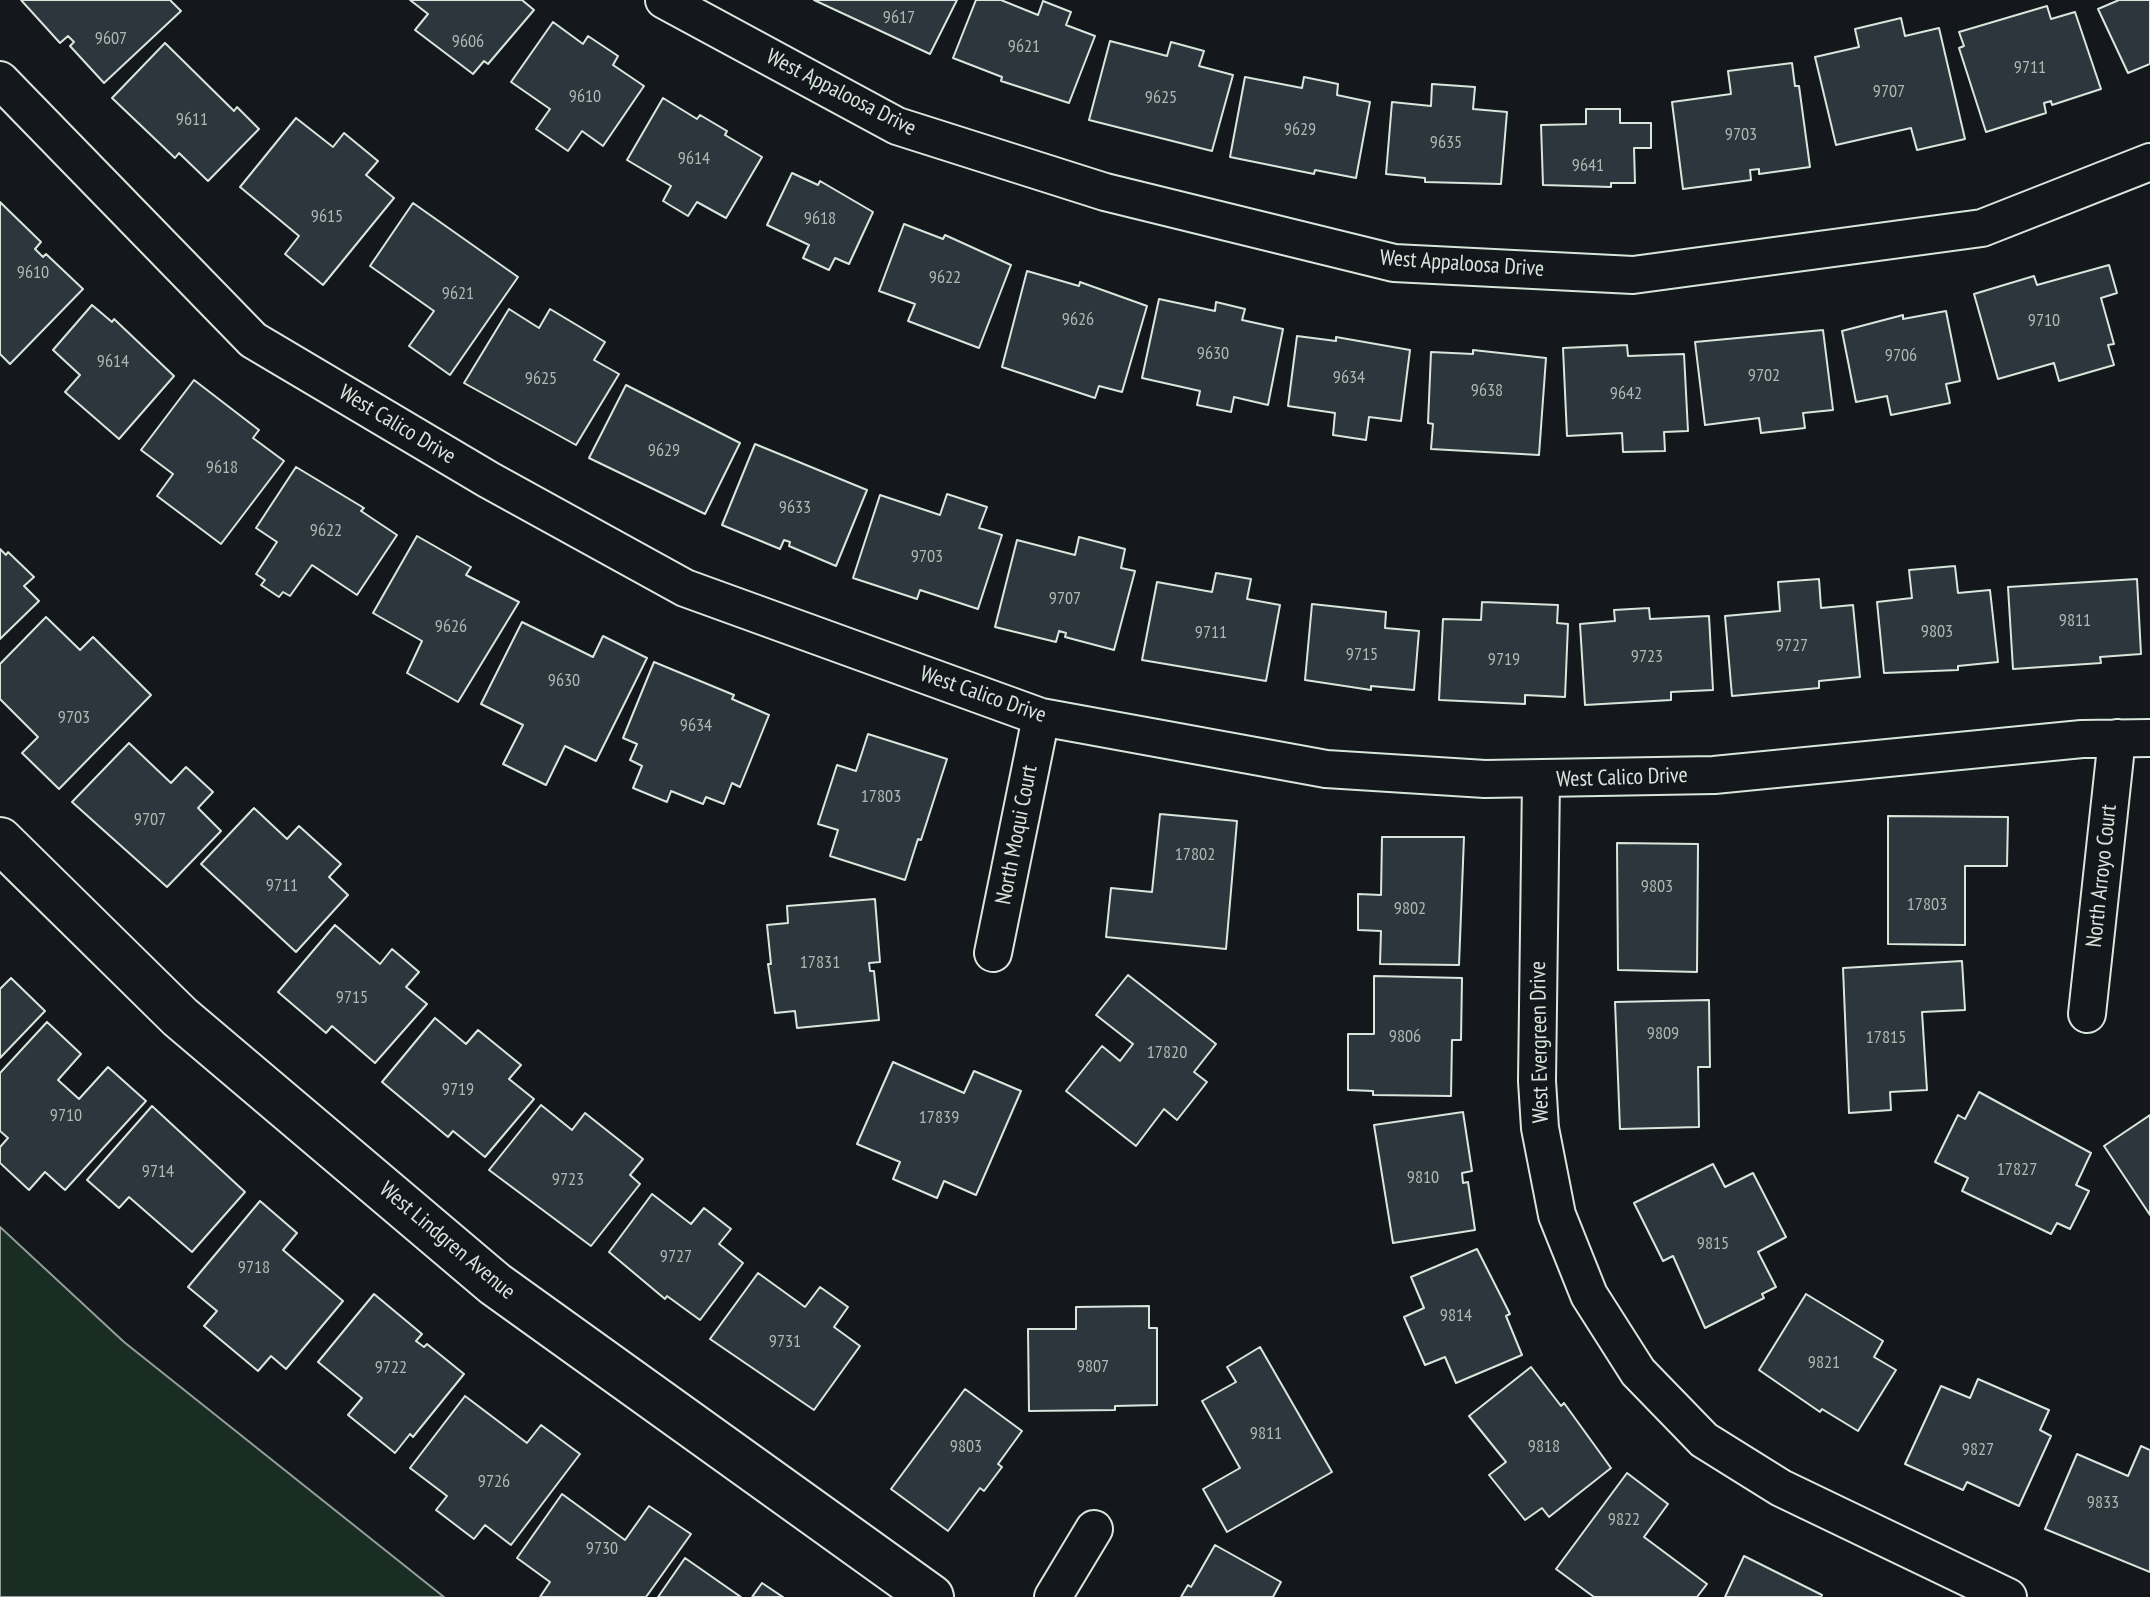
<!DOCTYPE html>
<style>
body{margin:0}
canvas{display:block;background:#14181c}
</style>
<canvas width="2150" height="1597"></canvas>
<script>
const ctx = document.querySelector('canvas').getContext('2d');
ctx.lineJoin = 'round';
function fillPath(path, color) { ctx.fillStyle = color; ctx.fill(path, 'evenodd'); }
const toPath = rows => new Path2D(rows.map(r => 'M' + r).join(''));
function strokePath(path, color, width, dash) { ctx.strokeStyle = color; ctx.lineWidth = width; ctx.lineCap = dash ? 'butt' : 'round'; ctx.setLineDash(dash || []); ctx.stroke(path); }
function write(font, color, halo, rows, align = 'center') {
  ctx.font = font + ' "PT Sans Narrow",sans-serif'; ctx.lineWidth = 6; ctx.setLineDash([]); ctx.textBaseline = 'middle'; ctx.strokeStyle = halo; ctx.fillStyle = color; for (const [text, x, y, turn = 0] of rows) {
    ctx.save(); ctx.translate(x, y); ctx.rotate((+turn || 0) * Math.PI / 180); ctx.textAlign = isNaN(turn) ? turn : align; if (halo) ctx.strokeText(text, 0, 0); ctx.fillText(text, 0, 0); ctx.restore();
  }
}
const green = toPath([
 [0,1227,124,1342,444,1597,0,1597,0,1227]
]);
const building = toPath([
 [21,0,170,0,181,11,104,83,70,46,74,42,68,36,60,43,21,0],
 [410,0,522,0,534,10,488,64,484,61,473,74,415,30,428,14,410,0],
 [814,0,957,0,930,54,814,0],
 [976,0,1001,0,1038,15,1043,1,1071,12,1066,25,1095,36,1069,103,1001,81,1002,77,953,58,976,0],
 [2119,0,2150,0,2150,64,2128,73,2098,9,2119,0],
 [2047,6,2051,19,2075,12,2101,89,2052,105,2051,101,2044,103,2046,113,1986,132,1959,48,1964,46,1959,32,2047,6],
 [1901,18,1905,36,1939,28,1965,139,1917,150,1911,128,1836,145,1815,57,1859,47,1855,29,1901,18],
 [553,22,583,44,588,36,618,56,613,65,644,86,603,146,582,131,568,151,536,129,550,109,511,82,553,22],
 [1110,41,1167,56,1171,42,1204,51,1199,66,1233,75,1212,151,1089,120,1110,41],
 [165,43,234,111,237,107,259,129,208,181,179,153,175,158,112,98,165,43],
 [1792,63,1795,86,1799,86,1810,167,1759,174,1759,169,1750,170,1751,180,1683,189,1672,102,1731,94,1728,71,1792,63],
 [1245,77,1302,88,1304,77,1338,84,1337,95,1370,102,1356,178,1315,170,1314,174,1230,157,1245,77],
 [1432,84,1475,87,1473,109,1507,112,1501,184,1425,182,1425,178,1386,174,1392,102,1431,106,1432,84],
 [663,98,697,119,700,115,727,131,725,135,762,157,726,218,697,202,688,216,663,201,671,186,627,160,663,98],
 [1586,109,1620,109,1620,123,1651,123,1651,148,1634,148,1635,183,1611,183,1611,187,1543,185,1541,125,1586,124,1586,109],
 [296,118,333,147,344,133,378,161,366,175,394,198,323,285,285,254,299,236,240,187,296,118],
 [792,173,818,185,820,181,873,212,849,264,835,258,829,270,803,258,809,245,767,225,792,173],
 [0,202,41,242,35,249,43,257,46,254,83,289,10,364,0,354,0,202],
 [413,203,518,277,450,375,409,346,434,311,370,266,413,203],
 [904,224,943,239,945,235,1011,265,979,348,908,321,915,304,879,291,904,224],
 [2109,265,2117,293,2101,298,2114,344,2108,345,2114,365,2059,381,2054,363,1998,379,1974,294,2034,276,2037,285,2109,265],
 [1027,271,1079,286,1080,282,1147,306,1122,392,1099,386,1095,398,1002,367,1027,271],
 [1159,299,1215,311,1216,302,1245,309,1242,320,1283,329,1268,405,1234,397,1231,412,1197,405,1200,391,1142,378,1159,299],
 [92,305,112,322,114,319,174,376,119,439,65,392,80,375,53,350,92,305],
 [509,309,539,328,550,309,605,342,594,360,619,374,576,445,464,383,509,309],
 [1946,311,1960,381,1946,384,1950,403,1891,415,1887,396,1856,402,1842,331,1903,315,1903,319,1946,311],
 [1823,330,1833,410,1803,413,1805,428,1761,433,1759,418,1705,425,1695,342,1823,330],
 [1297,336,1336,341,1336,337,1410,350,1401,421,1369,417,1366,440,1333,435,1335,413,1288,406,1297,336],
 [1627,345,1628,356,1684,354,1688,431,1664,432,1665,451,1623,452,1622,433,1567,436,1563,348,1627,345],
 [1473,350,1546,358,1539,455,1431,449,1433,424,1428,423,1431,352,1473,354,1473,350],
 [194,380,259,430,253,438,284,461,221,544,157,496,173,474,141,450,194,380],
 [626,385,740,443,705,514,589,458,626,385],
 [755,444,867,490,836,566,789,546,790,542,784,540,780,549,722,525,755,444],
 [296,467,364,508,361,511,397,535,357,595,312,565,290,596,283,592,279,597,261,585,265,580,256,574,277,542,256,528,296,467],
 [947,494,987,507,979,528,1002,535,978,609,920,590,917,599,853,578,880,495,940,515,947,494],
 [417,536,471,567,466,575,519,602,458,702,407,673,422,641,373,613,417,536],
 [1079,537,1125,549,1121,568,1135,571,1114,650,1065,637,1066,633,1059,631,1056,642,995,627,1017,540,1075,555,1079,537],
 [0,549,6,555,8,552,34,577,24,586,39,601,0,639,0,549],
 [1955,566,1958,593,1990,590,1998,662,1958,666,1958,670,1884,673,1877,602,1912,598,1909,570,1955,566],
 [1216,573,1251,579,1247,599,1280,605,1266,681,1142,660,1157,582,1212,592,1216,573],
 [1819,579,1821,608,1853,605,1860,677,1819,681,1819,688,1732,696,1725,616,1780,611,1778,582,1819,579],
 [2137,579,2141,654,2100,657,2101,663,2013,669,2008,587,2137,579],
 [1482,602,1558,605,1557,623,1568,624,1565,697,1525,695,1525,704,1439,700,1443,619,1481,620,1482,602],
 [1312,604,1386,612,1385,628,1419,631,1414,690,1371,686,1371,690,1305,680,1312,604],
 [1649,608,1650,619,1709,616,1713,690,1671,692,1671,700,1585,705,1580,624,1615,621,1614,610,1649,608],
 [46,617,80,650,93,637,151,695,59,789,22,753,38,737,0,699,0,664,46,617],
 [522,622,593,657,603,636,647,658,596,761,565,746,546,785,503,764,523,725,481,704,522,622],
 [654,662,734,695,732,699,769,715,740,787,732,783,724,804,706,797,703,804,671,791,667,802,633,788,642,766,630,760,637,744,623,738,654,662],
 [868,734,947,759,921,840,918,839,905,880,830,856,838,830,818,824,837,765,856,771,868,734],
 [129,743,171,783,186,767,213,792,198,808,221,831,167,887,72,802,129,743],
 [254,808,287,839,299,826,341,864,329,877,348,895,296,952,201,864,254,808],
 [1160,814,1237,821,1226,949,1106,937,1111,888,1152,892,1160,814],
 [1888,816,2008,817,2007,866,1965,866,1965,945,1888,944,1888,816],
 [1382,837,1464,837,1459,965,1380,964,1381,931,1358,930,1358,894,1381,895,1382,837],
 [1617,843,1698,844,1697,972,1618,970,1617,843],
 [875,899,880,962,869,963,870,971,874,971,879,1020,797,1028,795,1011,775,1013,768,964,771,964,767,925,788,923,787,906,875,899],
 [335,925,380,964,392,949,419,972,406,987,427,1004,375,1063,332,1026,326,1033,278,992,335,925],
 [1962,961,1965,1010,1922,1012,1927,1090,1890,1092,1891,1110,1849,1113,1843,968,1962,961],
 [1128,975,1216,1044,1194,1072,1207,1082,1177,1120,1164,1109,1136,1146,1066,1091,1102,1046,1120,1061,1133,1044,1096,1015,1128,975],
 [1374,976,1462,978,1461,1040,1452,1040,1451,1096,1373,1095,1373,1091,1348,1090,1348,1034,1374,1034,1374,976],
 [11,978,45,1011,0,1058,0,989,11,978],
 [1709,1000,1710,1067,1698,1067,1699,1127,1620,1129,1615,1002,1709,1000],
 [435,1018,466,1044,478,1030,521,1065,509,1079,534,1099,485,1157,453,1131,448,1137,382,1082,435,1018],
 [47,1022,81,1054,58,1080,79,1099,108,1067,146,1101,65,1190,45,1172,29,1190,0,1163,0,1147,8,1138,0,1131,0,1073,47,1022],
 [893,1062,964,1093,974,1071,1021,1091,976,1195,944,1181,937,1198,893,1179,900,1162,857,1144,893,1062],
 [1979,1092,2091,1153,2076,1185,2089,1191,2070,1229,2057,1223,2051,1234,1962,1191,1968,1178,1935,1162,1958,1115,1965,1119,1979,1092],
 [541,1105,572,1130,585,1113,643,1159,630,1175,640,1184,591,1246,489,1170,541,1105],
 [152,1106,245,1192,192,1252,129,1197,119,1208,87,1180,152,1106],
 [1463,1112,1472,1171,1462,1173,1463,1183,1468,1182,1475,1230,1393,1243,1374,1125,1463,1112],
 [2150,1115,2150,1215,2104,1146,2150,1115],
 [1713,1164,1725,1187,1753,1173,1786,1237,1758,1252,1776,1287,1762,1294,1764,1298,1705,1328,1673,1256,1663,1261,1634,1203,1713,1164],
 [652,1194,691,1224,704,1208,731,1229,719,1244,743,1263,700,1320,667,1296,665,1299,609,1252,652,1194],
 [260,1201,297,1233,283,1250,343,1301,286,1369,271,1356,258,1371,204,1326,217,1311,188,1287,260,1201],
 [1477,1249,1510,1314,1506,1316,1522,1355,1456,1383,1445,1357,1425,1365,1404,1317,1424,1308,1411,1277,1477,1249],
 [758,1273,805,1307,820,1287,848,1307,834,1327,860,1346,814,1410,710,1339,758,1273],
 [374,1294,422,1334,416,1341,424,1347,427,1344,464,1374,413,1437,410,1434,395,1453,348,1415,362,1398,318,1362,374,1294],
 [1806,1294,1883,1341,1874,1357,1896,1370,1858,1431,1822,1409,1820,1412,1759,1370,1806,1294],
 [1149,1306,1149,1328,1157,1328,1157,1405,1115,1406,1115,1410,1029,1411,1028,1329,1076,1329,1076,1307,1149,1306],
 [1260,1347,1332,1472,1227,1532,1203,1489,1240,1468,1202,1401,1236,1382,1227,1367,1260,1347],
 [1531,1367,1561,1406,1564,1403,1611,1468,1549,1517,1542,1508,1525,1520,1489,1475,1506,1462,1469,1416,1531,1367],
 [1978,1379,2049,1410,2040,1430,2051,1436,2019,1506,1967,1482,1963,1490,1905,1464,1941,1386,1970,1398,1978,1379],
 [965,1389,1022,1431,998,1464,1002,1467,984,1491,980,1488,948,1531,891,1489,965,1389],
 [465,1396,527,1443,541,1425,580,1454,511,1545,485,1525,474,1539,436,1510,447,1496,410,1468,465,1396],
 [2141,1446,2150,1450,2150,1572,2045,1529,2077,1454,2128,1476,2141,1446],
 [1627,1473,1668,1504,1644,1537,1707,1584,1697,1597,1594,1597,1556,1569,1627,1473],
 [562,1494,625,1540,649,1506,691,1534,646,1597,540,1597,550,1582,517,1558,562,1494],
 [1215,1545,1281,1582,1273,1597,1181,1597,1188,1585,1191,1587,1215,1545],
 [1744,1556,1822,1595,1821,1597,1725,1597,1744,1556],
 [685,1558,741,1597,658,1597,685,1558],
 [762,1583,783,1597,752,1597,762,1583]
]);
const minor = toPath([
 [664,0,897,126,1105,192,1394,263,1633,275,1982,228,2150,162],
 [0,80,253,340,489,480,685,588,1041,717,1326,769,1485,779,1714,775,2082,739,2150,738],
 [1541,780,1537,1081,1540,1128,1557,1215,1589,1295,1638,1372,1704,1440,1781,1488,2008,1597],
 [993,953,1041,717],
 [2087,1014,2117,738],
 [1053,1597,1094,1529]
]);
const tertiary = toPath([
 [0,840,180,1017,495,1284,931,1597]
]);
const numberNames = [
 ["9617",899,18],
 ["9607",111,39],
 ["9606",468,42],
 ["9621",1024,47],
 ["9711",2030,68],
 ["9707",1889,92],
 ["9610",585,97],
 ["9625",1161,98],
 ["9611",192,120],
 ["9629",1300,130],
 ["9703",1741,135],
 ["9635",1446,143],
 ["9614",694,159],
 ["9641",1588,166],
 ["9615",327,217],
 ["9618",820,219],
 ["9610",33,273],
 ["9622",945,278],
 ["9621",458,294],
 ["9626",1078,320],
 ["9710",2044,321],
 ["9630",1213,354],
 ["9706",1901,356],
 ["9614",113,362],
 ["9702",1764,376],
 ["9634",1349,378],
 ["9625",541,379],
 ["9638",1487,391],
 ["9642",1626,394],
 ["9629",664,451],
 ["9618",222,468],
 ["9633",795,508],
 ["9622",326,531],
 ["9703",927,557],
 ["9707",1065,599],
 ["9811",2075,621],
 ["9626",451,627],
 ["9803",1937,632],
 ["9711",1211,633],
 ["9727",1792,646],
 ["9715",1362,655],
 ["9723",1647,657],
 ["9719",1504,660],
 ["9630",564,681],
 ["9703",74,718],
 ["9634",696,726],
 ["17803",881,797],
 ["9707",150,820],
 ["17802",1195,855],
 ["9711",282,886],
 ["9803",1657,887],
 ["17803",1927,905],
 ["9802",1410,909],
 ["17831",820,963],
 ["9715",352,998],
 ["9809",1663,1034],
 ["9806",1405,1037],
 ["17815",1886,1038],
 ["17820",1167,1053],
 ["9719",458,1090],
 ["9710",66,1116],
 ["17839",939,1118],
 ["17827",2017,1170],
 ["9714",158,1172],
 ["9810",1423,1178],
 ["9723",568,1180],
 ["9815",1713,1244],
 ["9727",676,1257],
 ["9718",254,1268],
 ["9814",1456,1316],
 ["9731",785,1342],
 ["9821",1824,1363],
 ["9807",1093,1367],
 ["9722",391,1368],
 ["9811",1266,1434],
 ["9803",966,1447],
 ["9818",1544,1447],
 ["9827",1978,1450],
 ["9726",494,1482],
 ["9833",2103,1503],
 ["9822",1624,1520],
 ["9730",602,1549]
];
const streetNames = [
 ["West Appaloosa Drive",841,93,27],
 ["West Appaloosa Drive",1462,264,4],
 ["West Calico Drive",397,425,31],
 ["West Calico Drive",983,695,19],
 ["West Calico Drive",1622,778,-2],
 ["North Moqui Court",1017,835,-79],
 ["North Arroyo Court",2102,876,-84],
 ["West Evergreen Drive",1540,1042,-91],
 ["West Lindgren Avenue",447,1241,40]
];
fillPath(green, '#1a2d24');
strokePath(green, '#939e99', 2);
fillPath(building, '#2c363c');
strokePath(building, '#d8e6dc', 2);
strokePath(minor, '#d8e6dc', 40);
strokePath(tertiary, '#d8e6dc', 48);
strokePath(minor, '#14181c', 36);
strokePath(tertiary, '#14181c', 44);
write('18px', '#adbab4', null, numberNames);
write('22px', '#d8e6dc', '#14181c', streetNames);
</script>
